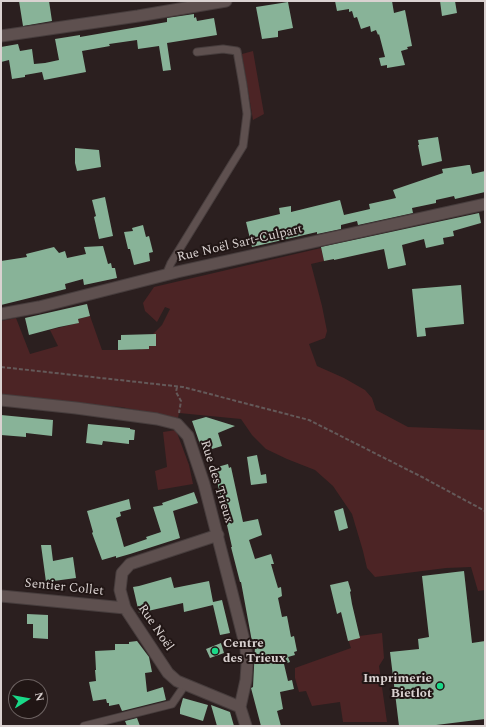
<!DOCTYPE html>
<meta charset="utf-8">
<style>
body{margin:0}
#map{position:relative;width:486px;height:727px;overflow:hidden;background:#2b1f1f;font-family:Spectral,serif}
canvas{display:block}
.frame{position:absolute;inset:0;border:2px solid #dad2d1;pointer-events:none}
.north{position:absolute;left:8px;top:679px;width:40px;height:40px;box-sizing:border-box;background:#211615;border:1px solid #6b6160;border-radius:50%;rotate:79deg;font-size:11px;font-weight:700;line-height:16px;text-align:center;color:#dad2d1}
.north::after{content:'';display:block;margin:auto;width:14px;height:18px;background:#19d988;clip-path:polygon(50% 0,100% 100%,50% 72%,0 100%)}
</style>
<div id="map">
<canvas width="486" height="727"></canvas>
<div class="frame"></div>
<div class="north">N</div>
</div>
<script>
const ctx = document.querySelector('canvas').getContext('2d');
ctx.lineJoin = 'round';
function fillPath(path, color) { ctx.fillStyle = color; ctx.fill(path, 'evenodd'); }
const toPath = rows => new Path2D(rows.map(r => 'M' + r).join(''));
function strokePath(path, color, width, dash) { ctx.strokeStyle = color; ctx.lineWidth = width; ctx.lineCap = dash ? 'butt' : 'round'; ctx.setLineDash(dash || []); ctx.stroke(path); }
function write(font, color, halo, rows, align = 'center') {
  ctx.font = font + ' Spectral,serif'; ctx.lineWidth = 4; ctx.setLineDash([]); ctx.textBaseline = 'middle'; ctx.strokeStyle = halo; ctx.fillStyle = color; for (const [text, x, y, turn = 0] of rows) {
    ctx.save(); ctx.translate(x, y); ctx.rotate((+turn || 0) * Math.PI / 180); ctx.textAlign = isNaN(turn) ? turn : align; if (halo) ctx.strokeText(text, 0, 0); ctx.fillText(text, 0, 0); ctx.restore();
  }
}
const green = toPath([
 [253,51,264,114,253,120,242,54],
 [321,248,324,261,311,264,322,306,327,331,325,338,309,344,317,366,344,378,365,390,372,398,376,410,408,427,485,430,485,590,478,591,471,567,446,568,375,577,367,568,363,551,352,514,333,486,315,470,287,459,266,449,252,435,241,419,179,413,178,418,121,407,1,399,1,321,16,318,30,354,58,346,50,330,78,323,78,319,90,316,102,350,140,350,141,348,149,348,149,338,162,325,170,309,165,307,157,322,145,311,143,303,154,287],
 [176,430,189,465,193,484,158,490,155,471,167,467,163,432],
 [382,633,384,658,379,666,387,722,343,722,340,702,312,706,306,691,299,692,295,678,295,668,351,648,348,639,359,636]
]);
const building = toPath([
 [19,1,49,1,52,21,23,26],
 [335,1,392,1,394,13,405,10,412,46,407,47,408,49,401,51,405,65,387,68,387,65,381,66,379,58,385,57,379,34,378,35,376,30,371,32,370,26,361,29,357,17,354,18,352,11,349,12,349,9,337,11],
 [440,1,455,1,457,13,442,16],
 [288,2,293,28,278,31,278,37,262,39,256,7],
 [194,14,194,18,196,17,197,21,214,18,217,35,167,43,171,70,163,71,159,46,138,49,137,40,109,44,110,46,82,51,86,72,44,80,42,72,25,75,25,77,12,79,9,60,1,62,1,47,18,44,20,51,32,49,34,64,45,63,59,60,55,39,80,35,80,37,167,22,167,18],
 [438,137,442,161,422,166,418,145,419,145,418,140],
 [75,148,99,150,101,167,77,171,75,163],
 [468,165,470,165,472,174,485,171,485,192,455,199,454,196,436,200,436,203,412,208,413,213,358,225,357,221,341,225,341,229,317,234,317,232,252,247,246,222,280,214,279,208,291,206,291,212,340,200,344,215,370,209,369,204,396,198,393,190,443,173,442,169],
 [105,197,113,236,99,239,94,217,96,216,92,200],
 [479,213,481,223,453,231,454,236,443,238,444,244,426,248,424,239,402,245,406,265,388,269,384,249,334,260,334,259,324,261,321,247],
 [143,225,146,237,149,236,153,252,149,253,150,261,134,265,130,249,128,249,124,232,133,231,132,228],
 [103,246,108,264,111,263,112,268,115,268,117,278,84,285,83,279,65,284,66,289,1,305,1,261,27,257,26,254,54,247,59,253,65,251,67,258,86,254,84,247],
 [461,285,464,324,425,328,426,336,417,337,412,289],
 [87,304,90,316,78,319,79,323,59,327,29,335,25,318],
 [156,334,156,346,149,346,149,349,118,350,118,340,121,340,121,335],
 [1,415,53,420,52,436,26,433,26,437,1,435],
 [206,417,235,426,218,433,222,446,212,449,210,444,201,447,192,421],
 [88,424,130,428,130,429,135,430,134,440,129,440,129,444,103,441,102,445,86,443],
 [257,455,261,475,266,474,267,483,251,485,247,457],
 [228,464,229,468,231,467,243,522,258,519,262,535,249,540,255,559,271,554,274,564,271,564,275,578,278,588,281,587,282,596,278,598,282,617,287,616,291,637,294,636,297,651,294,652,295,655,288,657,290,662,284,664,288,681,292,680,294,689,280,692,283,709,277,711,281,726,261,726,251,688,253,687,255,647,253,647,241,582,240,582,231,547,232,547,214,468],
 [194,492,198,503,173,511,180,538,130,554,116,558,116,556,102,560,92,533,93,532,87,511,129,499,131,509,120,512,121,516,116,518,124,547,147,539,146,537,161,532,153,507,163,505,162,503],
 [343,508,348,528,339,531,334,511],
 [41,545,51,545,53,561,73,557,76,578,46,582],
 [464,571,472,643,485,641,485,719,428,726,399,726,390,652,419,649,418,639,429,637,422,576],
 [171,577,174,588,209,581,213,602,222,600,230,633,220,635,213,605,184,612,183,603,139,613,133,587,139,586],
 [348,581,351,591,350,592,352,604,360,638,348,641,341,612,337,614,330,585],
 [27,614,48,615,48,639,33,638,33,624,27,624],
 [137,641,149,657,152,672,145,673,147,692,163,687,166,700,122,711,119,704,109,706,109,703,107,703,106,699,93,701,89,682,96,681,95,670,96,670,95,651,115,650,115,644,129,644,129,642],
 [221,643,224,653,210,658,206,649],
 [183,698,208,705,203,721,180,714,180,709],
 [211,705,230,712,234,726,217,726],
 [137,718,140,726,127,726,125,721]
]);
const path = toPath([
 [1,367,183,387,309,420,422,477,485,511],
 [177,387,176,392,181,401,179,413]
]);
const service = toPath([
 [166,275,171,263,243,146,247,114,243,85,237,51,223,49,197,52],
 [84,726,172,704,185,685]
]);
const minor = toPath([
 [1,36,138,16,226,1],
 [1,314,39,307,177,272,485,204],
 [1,400,76,408,157,419,177,424,188,436,204,484,230,585,246,648,247,665,246,680,240,707,246,726],
 [218,535,130,564,122,573,120,590,125,608,168,673,177,681,240,707],
 [1,596,125,608]
]);
const markers = [
 [215,651,4,"#19d988"],
 [440,686,4,"#19d988"]
];
const streetNames = [
 ["Rue Noël Sart-Culpart",240,244,-13],
 ["Rue des Trieux",216,482,73],
 ["Sentier Collet",64,588,6],
 ["Rue Noël",155,628,56]
];
const poiNames = [
 ["Centre",223,644],
 ["des Trieux",223,659],
 ["Imprimerie",432,679,"right"],
 ["Bietlot",432,694,"right"]
];
fillPath(green, '#4c2425');
fillPath(building, '#88b398');
strokePath(service, '#473d3d', 9);
strokePath(minor, '#473d3d', 13);
strokePath(path, '#645959', 2, [4, 2]);
strokePath(service, '#5e504f', 7);
strokePath(minor, '#5e504f', 11);
for (const [x, y, r, color] of markers) { const dot = new Path2D(); dot.arc(x, y, r, 0, 2 * Math.PI); ctx.fillStyle = color; ctx.fill(dot); strokePath(dot, '#211615', 1.5); }
write('13px', '#dad2d1', '#211615', streetNames);
write('bold 13px', '#dad2d1', '#211615', poiNames, 'left');
</script>
